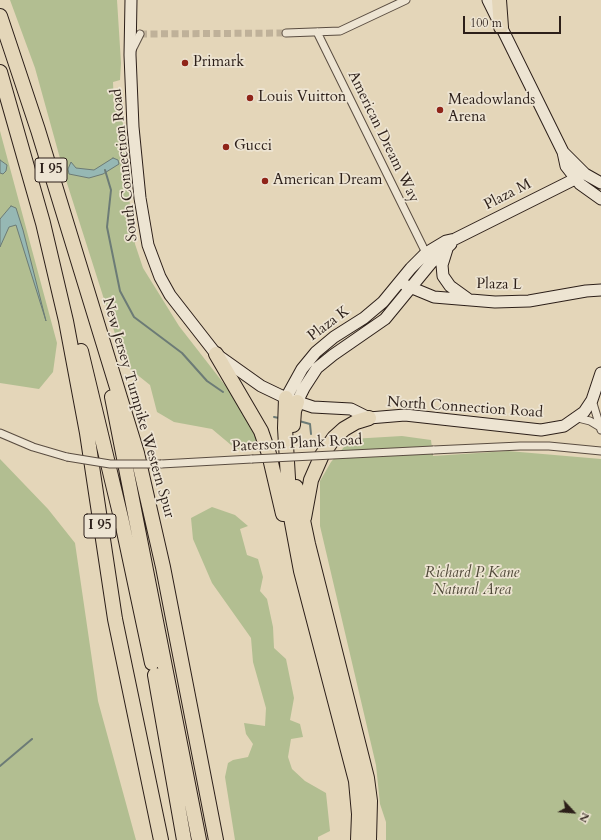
<!DOCTYPE html>
<style>
body{margin:0}
#map{position:relative;width:601px;height:840px;overflow:hidden;background:#e4d6b9;font-family:Cardo,serif}
canvas{display:block}
.north{position:absolute;left:553px;top:792px;width:40px;height:40px;-webkit-text-stroke:3px #ede4d2;paint-order:stroke;rotate:116deg;font-size:11px;font-weight:700;line-height:16px;text-align:center;color:#2c1f19}
.north::after{content:'';display:block;margin:auto;width:14px;height:18px;background:#2c1f19;clip-path:polygon(50% 0,100% 100%,50% 72%,0 100%)}
.scale{position:absolute;left:463px;top:16px;width:98px;height:18px;box-sizing:border-box;border:2px solid #2c1f19;border-top:0;padding-left:5px;font-size:12px;line-height:14px;white-space:nowrap;color:#2c1f19;-webkit-text-stroke:3px #ede4d2;paint-order:stroke}
</style>
<div id="map">
<canvas width="601" height="840"></canvas>
<div class="north">N</div>
<div class="scale">100 m</div>
</div>
<script>
const ctx = document.querySelector('canvas').getContext('2d');
ctx.lineJoin = 'round';
function fillPath(path, color) { ctx.fillStyle = color; ctx.fill(path, 'evenodd'); }
const toPath = rows => new Path2D(rows.map(r => 'M' + r).join(''));
function strokePath(path, color, width, dash) { ctx.strokeStyle = color; ctx.lineWidth = width; ctx.lineCap = dash ? 'butt' : 'round'; ctx.setLineDash(dash || []); ctx.stroke(path); }
function write(font, color, halo, rows, align = 'center') {
  ctx.font = font + ' Cardo,serif'; ctx.lineWidth = 3.5; ctx.setLineDash([]); ctx.textBaseline = 'middle'; ctx.strokeStyle = halo; ctx.fillStyle = color; for (const [text, x, y, turn = 0] of rows) {
    ctx.save(); ctx.translate(x, y); ctx.rotate((+turn || 0) * Math.PI / 180); ctx.textAlign = isNaN(turn) ? turn : align; if (halo) ctx.strokeText(text, 0, 0); ctx.fillText(text, 0, 0); ctx.restore();
  }
}
const green = toPath([
 [10,0,117,0,121,63,120,80,113,82,114,107,122,111,130,206,135,244,143,268,179,326,242,407,260,448,237,450,212,429,174,422,157,412,150,385,125,365,66,180,35,68],
 [0,131,57,343,53,372,39,389,0,383],
 [402,436,431,440,433,456,508,451,601,459,601,840,386,840,386,822,380,804,376,765,320,526,320,481,331,462,351,439],
 [0,459,48,509,75,543,98,701,136,840,0,840],
 [212,507,235,515,248,526,240,529,247,555,258,559,263,577,260,591,267,599,273,627,274,648,286,659,294,698,290,720,300,724,303,737,291,739,288,757,292,769,305,781,326,793,330,831,318,837,318,840,235,840,225,777,228,763,233,760,248,757,253,744,246,734,244,723,265,726,266,708,253,662,251,638,212,583,193,539,191,518]
]);
const water = toPath([
 [113,158,118,160,119,164,103,174,89,178,69,174,68,169,71,162,76,168,94,170,113,158],
 [0,160,7,165,6,171,3,174,0,173,0,160],
 [11,206,16,208,23,230,46,321,16,225,9,227,0,247,0,219,11,206]
]);
const stream = toPath([
 [105,170,111,190,107,227,120,291,134,317,182,353,207,381,223,392],
 [274,417,279,418],
 [299,421,310,424,311,434],
 [0,766,32,739]
]);
const streetTunnel = toPath([
 [140,34,286,33]
]);
const street = toPath([
 [317,32,426,253],
 [286,33,340,31,406,0],
 [132,50,140,34],
 [592,400,601,430],
 [578,418,590,421,600,427],
 [0,433,33,447,67,457],
 [433,450,520,446,549,446,601,451],
 [161,464,252,459]
]);
const secondary = toPath([
 [131,0,130,55,133,127,140,198,148,245,160,277,170,295,216,354,261,386,286,398,313,407,351,409,369,418,405,415,541,430,564,426,584,412,592,400,601,373],
 [488,0,563,152,566,166,580,184,601,199],
 [563,152,585,174,601,183],
 [447,249,442,265,443,276,450,286,468,299],
 [405,285,434,297,495,302,529,301,586,291,601,290],
 [286,398,302,369,316,352,334,337,364,318,383,302,411,268,426,253,446,241,455,239,575,179],
 [297,402,304,388,317,368,333,355,385,319,431,263,451,244]
]);
const highway = toPath([
 [499,0,501,27],
 [0,16,38,130,137,453,163,567,216,840],
 [0,72,43,223,66,321,87,433,115,619,161,840],
 [81,351,122,522,152,663],
 [216,354,261,431,269,454,283,514],
 [112,397,199,840],
 [286,398,285,428,290,512,301,571,356,781,359,814,358,840],
 [293,425,294,411,297,402],
 [296,487,308,544,367,778,370,801,369,840],
 [304,518,311,480,322,455,334,438,344,429,356,422,369,418],
 [155,675,184,840]
]);
const streetBridge = toPath([
 [67,457,110,464,161,464],
 [252,459,433,450]
]);
const markers = [
 [185,63,4,"#8f2418"],
 [250,98,4,"#8f2418"],
 [440,110,4,"#8f2418"],
 [226,147,4,"#8f2418"],
 [265,181,4,"#8f2418"]
];
const shields = [
 [51,170,32],
 [100,526,32]
];
const shieldNames = [
 ["I 95",51,170],
 ["I 95",100,526]
];
const poiNames = [
 ["Primark",193,63],
 ["Louis Vuitton",258,98],
 ["Meadowlands",448,101],
 ["Arena",448,118],
 ["Gucci",234,147],
 ["American Dream",273,181]
];
const streetNames = [
 ["American Dream Way",383,137,64],
 ["South Connection Road",125,165,-96],
 ["Plaza M",508,195,-27],
 ["Plaza L",499,285,1],
 ["Plaza K",329,324,-37],
 ["New Jersey Turnpike Western Spur",138,408,74],
 ["North Connection Road",465,408,4],
 ["Paterson Plank Road",297,444,-3]
];
const parkNames = [
 ["Richard P. Kane",472,574],
 ["Natural Area",472,591]
];
fillPath(green, '#b2be91');
fillPath(water, '#96b8b4');
strokePath(water, '#6c7b76', 1);
strokePath(stream, '#6c7b76', 2);
strokePath(streetTunnel, '#bfb199', 7, [7, 3.5]);
strokePath(street, '#5a4d41', 9);
strokePath(secondary, '#2c1f19', 13);
strokePath(highway, '#2c1f19', 16);
strokePath(street, '#ede4d2', 7);
strokePath(secondary, '#ede4d2', 11);
strokePath(highway, '#e4d6b9', 14);
strokePath(streetBridge, '#5a4d41', 9, []);
strokePath(streetBridge, '#ede4d2', 7);
for (const [x, y, r, color] of markers) { const dot = new Path2D(); dot.arc(x, y, r, 0, 2 * Math.PI); ctx.fillStyle = color; ctx.fill(dot); strokePath(dot, '#ede4d2', 1.5); }
for (const [x, y, w] of shields) { const box = new Path2D(); box.roundRect(x - w / 2, y - 12, w, 24, 3); ctx.fillStyle = '#ede4d2'; ctx.fill(box); strokePath(box, '#2c1f19', 1); }
write('bold 14px', '#2c1f19', null, shieldNames);
write('15px', '#2c1f19', '#ede4d2', poiNames, 'left');
write('15px', '#2c1f19', '#ede4d2', streetNames);
write('italic 15px', '#4e4737', '#ede4d2', parkNames);
</script>
